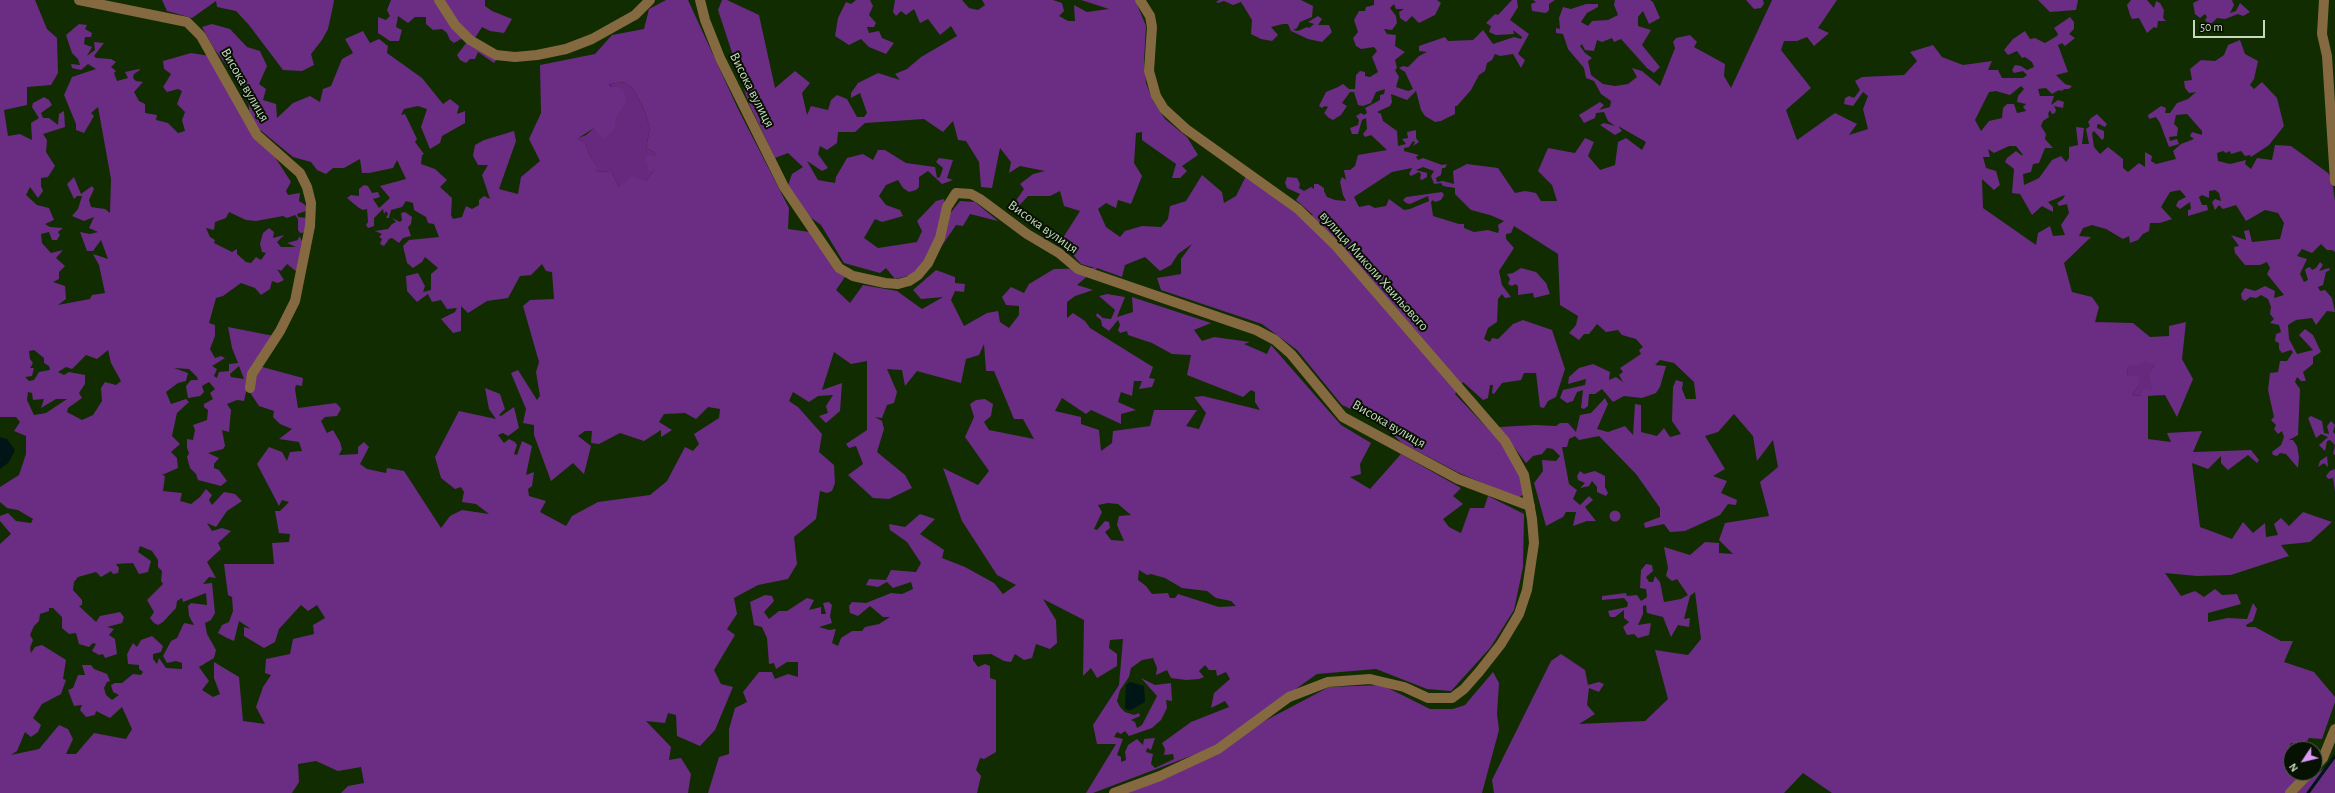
<!DOCTYPE html>
<meta charset="utf-8">
<style>
body{margin:0}
#map{position:relative;width:2335px;height:793px;overflow:hidden;background:#112c00;font-family:"Alegreya Sans",sans-serif}
canvas{display:block}
.north{position:absolute;left:2283px;top:741px;width:40px;height:40px;box-sizing:border-box;background:#061102;border:1px solid #53614e;border-radius:50%;rotate:235deg;font-size:11px;font-weight:700;line-height:16px;text-align:center;color:#c7d8bf}
.north::after{content:'';display:block;margin:auto;width:14px;height:18px;background:#da9af6;clip-path:polygon(50% 0,100% 100%,50% 72%,0 100%)}
.scale{position:absolute;left:2193px;top:20px;width:72px;height:18px;box-sizing:border-box;border:2px solid #c7d8bf;border-top:0;padding-left:5px;font-size:12px;line-height:14px;white-space:nowrap;color:#c7d8bf;-webkit-text-stroke:3px #061102;paint-order:stroke}
</style>
<div id="map">
<canvas width="2335" height="793"></canvas>
<div class="north">N</div>
<div class="scale">50 m</div>
</div>
<script>
const ctx = document.querySelector('canvas').getContext('2d');
ctx.lineJoin = 'round';
function fillPath(path, color) { ctx.fillStyle = color; ctx.fill(path, 'evenodd'); }
const toPath = rows => new Path2D(rows.map(r => 'M' + r).join(''));
function strokePath(path, color, width, dash) { ctx.strokeStyle = color; ctx.lineWidth = width; ctx.lineCap = dash ? 'butt' : 'round'; ctx.setLineDash(dash || []); ctx.stroke(path); }
function write(font, color, halo, rows, align = 'center') {
  ctx.font = font + ' "Alegreya Sans",sans-serif'; ctx.lineWidth = 4; ctx.setLineDash([]); ctx.textBaseline = 'middle'; ctx.strokeStyle = halo; ctx.fillStyle = color; for (const [text, x, y, turn = 0] of rows) {
    ctx.save(); ctx.translate(x, y); ctx.rotate((+turn || 0) * Math.PI / 180); ctx.textAlign = isNaN(turn) ? turn : align; if (halo) ctx.strokeText(text, 0, 0); ctx.fillText(text, 0, 0); ctx.restore();
  }
}
const green = toPath([
 [625,82,633,89,644,109,650,128,646,148,654,152,656,156,645,156,656,169,645,181,619,187,611,171,596,172,596,165,589,154,585,142,576,139,586,135,594,128,616,119,627,100,609,84],
 [2149,357,2155,364,2148,375,2154,391,2141,396,2132,395,2139,385,2127,376,2128,367]
]);
const forest = toPath([
 [0,0,35,0,47,29,57,38,58,73,51,85,27,87,27,105,4,110,8,136,20,134,32,140,31,123,39,118,32,107,33,103,44,97,49,100,52,105,41,113,43,118,49,118,58,125,59,114,64,111,65,127,43,134,47,140,46,152,55,166,48,177,41,178,41,186,43,191,38,198,30,187,26,195,37,205,49,208,54,220,45,224,50,227,63,228,58,232,60,235,57,240,52,240,49,232,41,234,42,243,51,253,63,250,56,258,65,266,59,272,59,279,53,282,65,286,66,299,58,305,90,299,92,295,105,293,99,265,93,254,108,259,101,240,93,251,87,251,80,232,90,234,98,232,89,228,94,217,84,221,72,216,78,209,82,196,77,196,74,199,67,184,74,177,81,194,92,186,94,189,89,200,91,207,105,209,110,213,111,179,98,107,91,113,94,116,84,133,76,130,76,124,64,95,72,77,96,69,88,64,81,70,72,68,71,64,80,65,78,59,72,53,66,35,79,24,87,25,85,29,92,33,91,37,85,37,84,44,92,47,87,56,95,50,94,42,104,43,94,56,96,58,111,59,116,62,111,67,116,71,114,73,117,81,128,78,125,72,139,69,140,70,134,74,133,78,136,81,143,82,134,92,139,101,145,104,145,113,157,115,156,120,168,123,178,133,185,131,182,120,185,112,177,104,182,91,178,89,167,92,163,87,171,74,164,69,163,61,191,53,210,56,291,182,286,191,288,195,300,193,299,201,304,204,309,210,297,214,298,217,307,218,306,232,300,233,298,230,298,219,295,215,287,218,283,216,256,221,246,220,229,212,226,218,215,222,214,230,206,228,210,237,215,240,214,243,232,252,237,249,237,254,246,262,251,263,256,257,261,260,266,253,262,252,260,244,263,233,269,228,274,232,273,238,284,235,277,242,281,247,296,247,287,243,298,240,299,236,304,244,297,272,287,264,281,271,277,269,284,280,278,283,272,281,270,289,261,295,255,288,241,283,223,296,216,298,209,323,215,325,215,336,210,349,215,358,221,356,225,358,212,366,217,369,214,376,217,378,219,372,229,371,229,364,238,363,232,348,228,327,274,336,255,365,303,378,302,386,296,385,295,389,298,408,336,403,339,406,341,409,337,416,325,417,321,421,327,433,333,430,340,442,342,449,339,455,358,454,358,447,364,442,369,447,360,464,367,469,386,473,387,468,404,471,441,528,450,516,462,510,489,514,476,504,462,502,464,492,461,487,455,489,441,478,435,457,459,411,496,419,489,409,485,388,500,394,505,409,499,415,501,416,514,407,519,428,508,436,503,433,498,435,504,443,509,439,515,442,517,445,514,454,517,455,522,441,532,446,526,475,534,472,532,486,528,489,529,496,546,501,540,512,566,526,572,516,598,502,650,495,667,481,685,447,693,451,699,444,694,434,719,418,720,409,708,407,696,419,685,413,664,414,659,422,672,430,661,437,661,430,644,441,620,433,599,444,591,443,592,431,585,431,578,436,591,446,584,474,573,463,551,481,534,435,534,425,523,423,526,409,511,373,518,370,537,400,540,396,536,372,539,362,523,306,530,300,554,299,552,272,546,271,542,264,531,275,520,276,508,298,487,301,468,313,461,306,461,331,453,333,441,319,455,312,457,308,447,309,441,300,432,302,428,294,417,302,407,291,406,276,418,273,425,286,423,292,431,290,431,274,438,268,425,257,422,262,413,268,407,263,403,246,409,240,439,237,434,224,428,223,426,217,414,210,413,203,406,201,402,207,391,210,389,218,392,218,400,222,402,220,401,213,405,212,412,217,411,224,408,227,411,236,403,238,399,243,392,238,389,239,384,246,380,244,382,239,379,237,382,234,375,231,388,229,392,224,396,222,392,218,386,218,388,214,386,211,384,214,383,209,374,218,374,226,368,228,366,225,368,222,367,209,363,210,359,208,347,198,351,195,359,196,359,189,364,185,368,186,372,193,378,192,380,197,373,199,379,208,390,198,380,186,406,179,397,160,393,168,369,173,362,173,360,159,344,168,333,168,326,174,317,170,311,162,293,157,259,129,249,115,249,106,241,85,213,47,202,27,212,24,230,29,247,47,260,51,267,66,259,84,266,89,263,100,276,104,277,118,293,103,310,96,320,102,323,89,331,86,342,59,353,53,345,39,363,31,370,43,379,39,388,46,387,53,422,78,443,104,450,99,459,106,457,114,465,111,465,123,442,136,440,143,430,149,421,127,427,109,418,106,404,109,401,115,405,114,417,139,415,142,424,154,422,155,421,164,435,169,447,180,440,187,452,198,451,215,453,219,462,217,466,206,472,209,479,205,479,200,484,196,490,199,482,175,488,165,478,165,473,156,475,145,484,140,514,131,516,141,499,189,518,194,521,177,540,161,529,139,541,113,540,65,595,54,612,35,644,29,649,9,666,0,688,0,738,109,789,208,788,229,810,232,845,277,836,290,850,303,863,285,897,291,922,309,943,297,921,299,913,290,936,270,955,277,955,283,965,284,964,292,955,291,951,300,964,326,987,313,998,311,1000,322,1009,328,1019,315,1019,306,1006,305,1002,297,1011,287,1024,293,1029,284,1054,269,1095,268,1081,264,1061,241,1080,211,1064,206,1060,191,1050,196,1028,196,1017,208,1013,205,1024,189,1020,184,1033,174,1045,171,1020,166,1009,173,1011,162,1000,148,992,188,981,187,979,162,966,141,958,140,953,121,943,132,924,119,865,123,855,132,838,132,837,143,827,150,820,146,818,154,828,168,822,171,807,161,818,180,835,183,836,177,847,158,863,154,873,160,878,150,885,150,906,163,935,167,937,178,940,177,943,168,936,162,939,158,953,160,947,178,953,180,942,184,928,171,919,177,919,187,916,190,909,192,903,188,898,180,886,185,879,196,886,205,900,210,903,216,882,222,875,219,864,238,878,248,917,242,922,231,917,221,936,201,944,199,948,216,960,201,975,202,998,221,970,214,963,226,956,225,937,253,911,275,895,279,886,268,880,273,844,263,821,225,806,214,787,188,792,174,803,167,788,153,775,158,749,104,718,10,722,0,727,0,759,15,775,88,795,71,810,83,802,93,807,115,811,106,828,110,831,100,837,95,847,99,857,117,864,117,867,113,860,93,851,98,851,93,858,83,878,73,900,80,895,74,907,69,921,57,957,36,951,26,940,35,928,19,920,23,914,9,906,15,901,11,896,16,893,12,895,0,962,0,969,8,978,10,985,5,982,0,1053,0,1062,3,1064,11,1059,16,1068,21,1075,21,1074,5,1087,12,1109,9,1081,0,1142,0,1136,2,1146,26,1144,61,1146,83,1153,101,1165,119,1187,137,1198,155,1182,166,1187,171,1180,178,1172,178,1176,164,1142,140,1142,132,1136,133,1134,163,1142,176,1131,204,1118,200,1116,208,1106,203,1098,209,1106,227,1120,237,1125,231,1142,226,1161,227,1168,219,1170,206,1186,201,1202,175,1222,192,1224,203,1236,196,1247,174,1304,217,1313,215,1296,200,1300,194,1287,188,1285,183,1287,177,1297,178,1300,184,1299,188,1304,191,1311,187,1314,189,1314,184,1318,184,1324,188,1324,191,1327,197,1335,200,1346,201,1343,195,1340,182,1342,177,1346,180,1344,170,1350,170,1355,166,1358,155,1387,150,1371,135,1365,137,1363,134,1367,129,1366,118,1362,120,1358,134,1352,134,1350,128,1358,125,1359,120,1356,116,1361,113,1364,115,1367,113,1365,108,1380,100,1380,95,1384,94,1385,89,1376,92,1371,103,1363,106,1358,105,1354,92,1350,92,1342,103,1347,106,1341,115,1333,120,1329,118,1324,113,1328,107,1325,106,1322,108,1319,106,1326,92,1338,87,1343,84,1349,89,1355,89,1356,75,1360,71,1365,72,1365,76,1370,77,1378,72,1372,57,1377,51,1374,47,1361,49,1356,46,1353,38,1358,32,1354,20,1359,11,1365,11,1366,7,1374,5,1374,0,1437,0,1441,3,1435,15,1419,23,1412,16,1406,22,1400,18,1399,12,1404,9,1396,9,1394,4,1390,8,1396,16,1397,23,1392,30,1384,29,1387,34,1396,35,1395,46,1405,52,1395,60,1397,68,1395,70,1399,77,1396,87,1408,91,1413,89,1405,72,1399,68,1403,66,1408,67,1419,56,1427,52,1419,51,1419,46,1445,37,1448,41,1473,40,1483,30,1493,44,1514,37,1521,39,1522,37,1513,30,1514,34,1496,35,1489,32,1491,26,1486,23,1495,14,1498,15,1512,0,1517,0,1518,7,1510,20,1529,34,1518,54,1525,60,1521,68,1513,54,1500,56,1495,54,1492,60,1487,63,1485,71,1479,75,1471,90,1457,106,1455,106,1455,114,1441,121,1435,122,1425,116,1421,110,1416,91,1407,100,1391,94,1392,102,1390,106,1377,112,1381,114,1383,121,1397,131,1398,146,1406,144,1402,139,1408,138,1407,132,1416,130,1416,138,1419,142,1413,146,1415,142,1413,141,1409,147,1404,148,1404,151,1419,155,1416,157,1418,160,1423,158,1442,165,1447,164,1445,168,1442,168,1441,175,1436,178,1437,182,1443,181,1454,184,1453,171,1467,164,1498,168,1515,193,1525,191,1536,193,1541,201,1557,201,1552,185,1538,171,1548,148,1575,153,1585,138,1594,142,1588,156,1600,170,1615,165,1618,142,1626,138,1642,150,1646,142,1618,126,1622,131,1615,135,1600,125,1604,123,1615,126,1608,121,1604,112,1596,113,1595,118,1584,123,1579,115,1600,102,1604,105,1599,110,1610,107,1611,101,1601,94,1594,81,1586,78,1584,68,1568,49,1563,34,1556,33,1556,28,1560,29,1559,18,1563,7,1571,9,1586,4,1598,4,1598,7,1587,13,1581,22,1588,26,1592,21,1608,20,1618,15,1614,5,1615,0,1650,0,1653,2,1660,18,1649,24,1643,11,1638,17,1638,26,1651,30,1642,45,1660,67,1654,73,1647,68,1621,39,1614,42,1612,38,1602,42,1597,40,1594,51,1585,50,1582,44,1580,46,1585,53,1592,58,1588,61,1591,75,1603,84,1615,86,1628,84,1637,77,1632,68,1642,71,1660,86,1675,48,1673,42,1676,38,1690,35,1697,42,1694,47,1725,64,1724,76,1731,88,1772,0,1837,0,1818,28,1829,33,1814,46,1807,37,1797,41,1784,41,1781,50,1811,88,1786,110,1797,140,1835,113,1857,124,1849,135,1868,129,1863,109,1868,96,1863,92,1853,106,1844,104,1845,98,1849,96,1854,98,1860,90,1855,81,1862,77,1904,75,1917,61,1910,52,1933,45,1942,57,1963,65,1992,61,1988,70,1998,70,2002,78,2023,78,2027,75,2023,71,2014,73,2012,70,2015,65,2021,66,2027,70,2034,67,2032,62,2025,57,2022,58,2017,51,2008,55,2004,50,2013,39,2025,31,2030,39,2035,38,2045,43,2057,36,2058,34,2054,28,2070,17,2074,22,2074,29,2069,34,2075,38,2065,46,2062,43,2058,45,2068,72,2056,75,2065,84,2072,86,2069,89,2065,89,2061,91,2059,90,2052,94,2046,88,2038,89,2040,96,2054,96,2051,105,2058,100,2064,102,2063,108,2054,106,2056,110,2055,113,2052,114,2050,110,2048,114,2049,117,2043,121,2041,126,2046,134,2045,139,2053,148,2045,148,2039,163,2033,164,2031,172,2023,174,2024,185,2039,178,2052,160,2061,156,2066,162,2069,158,2069,147,2078,145,2076,127,2084,128,2082,144,2089,144,2086,129,2090,126,2088,122,2091,118,2097,114,2107,124,2105,127,2099,124,2097,125,2097,128,2104,131,2104,138,2102,140,2094,131,2092,133,2094,147,2100,154,2108,147,2123,159,2123,168,2128,172,2139,163,2145,167,2145,152,2152,156,2151,161,2156,164,2176,159,2173,151,2181,144,2194,139,2190,136,2192,132,2202,135,2202,131,2187,114,2176,115,2174,124,2178,128,2177,136,2169,137,2170,141,2177,139,2179,144,2169,147,2160,123,2156,117,2149,119,2148,115,2161,106,2166,108,2165,113,2170,113,2177,103,2188,99,2196,92,2189,93,2185,88,2184,81,2192,80,2190,69,2201,60,2215,61,2224,55,2228,45,2240,40,2245,54,2258,61,2254,79,2250,85,2254,89,2262,82,2277,98,2284,126,2269,145,2251,157,2250,155,2245,156,2241,151,2231,154,2230,151,2226,153,2223,151,2217,153,2218,161,2230,164,2246,160,2245,164,2251,169,2257,158,2272,160,2275,145,2291,146,2328,173,2332,180,2335,201,2335,252,2332,250,2327,250,2321,244,2312,253,2302,249,2297,256,2307,259,2300,274,2304,282,2308,280,2305,270,2307,268,2310,267,2312,270,2316,268,2320,262,2323,265,2319,271,2329,268,2330,270,2326,272,2323,285,2318,287,2320,291,2325,290,2332,298,2335,312,2327,311,2316,325,2312,318,2296,320,2288,325,2289,339,2297,354,2313,350,2299,335,2305,329,2313,335,2321,352,2313,357,2313,364,2303,372,2306,381,2301,381,2297,377,2295,382,2300,389,2298,435,2289,440,2293,440,2297,446,2299,457,2298,468,2286,454,2280,453,2277,456,2273,455,2272,452,2281,445,2284,437,2282,431,2278,434,2274,429,2276,425,2271,420,2274,417,2268,390,2270,373,2278,372,2280,361,2287,361,2293,352,2291,350,2282,353,2279,349,2279,343,2275,341,2276,334,2281,332,2279,325,2270,323,2274,319,2270,314,2271,307,2268,299,2261,295,2256,298,2250,297,2245,301,2242,299,2241,294,2245,288,2255,291,2265,286,2275,291,2274,298,2284,295,2267,274,2270,268,2267,262,2260,265,2245,265,2235,253,2234,247,2239,246,2231,235,2246,240,2244,231,2249,230,2252,242,2280,239,2284,223,2278,213,2265,210,2246,221,2236,205,2223,209,2219,205,2215,210,2212,202,2215,199,2221,201,2219,193,2215,190,2209,191,2209,198,2202,195,2199,197,2202,205,2207,205,2208,210,2188,216,2188,210,2191,209,2190,202,2180,209,2176,206,2178,201,2186,197,2180,190,2170,192,2161,207,2172,219,2160,223,2150,223,2149,231,2143,234,2138,240,2130,243,2129,236,2123,239,2106,229,2092,225,2083,228,2079,236,2091,237,2064,263,2072,292,2092,297,2099,307,2095,322,2133,323,2150,337,2169,336,2169,326,2186,322,2182,359,2193,379,2177,417,2165,395,2148,396,2148,439,2171,442,2167,433,2202,431,2193,452,2251,450,2259,460,2257,463,2248,455,2228,470,2221,463,2221,456,2208,469,2192,463,2200,527,2232,539,2243,522,2253,533,2265,523,2266,537,2278,535,2274,524,2281,518,2289,526,2303,512,2332,522,2310,542,2281,545,2289,556,2231,575,2197,576,2165,573,2181,596,2195,591,2204,597,2215,589,2222,595,2237,594,2241,604,2208,613,2208,622,2228,618,2247,619,2253,603,2257,609,2253,621,2246,625,2247,627,2255,627,2281,641,2293,641,2284,662,2314,672,2335,697,2335,702,2322,739,2309,738,2305,744,2299,745,2291,743,2286,754,2291,754,2291,773,2304,773,2313,778,2335,759,2335,793,1832,793,1803,773,1784,793,1494,793,1492,780,1551,661,1561,654,1585,670,1588,685,1599,682,1604,684,1599,692,1589,688,1587,705,1595,714,1579,724,1645,721,1668,699,1655,650,1688,655,1701,639,1695,592,1690,596,1684,619,1690,618,1689,627,1678,625,1671,637,1663,617,1647,613,1646,605,1643,606,1643,614,1638,625,1651,623,1649,635,1638,638,1634,634,1627,635,1623,627,1629,622,1624,618,1624,610,1615,617,1610,617,1608,611,1627,607,1628,603,1624,598,1602,600,1602,596,1626,593,1627,596,1637,595,1641,601,1647,597,1646,589,1640,588,1641,570,1646,564,1652,565,1653,571,1646,577,1649,582,1653,582,1655,576,1660,582,1664,602,1681,599,1688,595,1677,579,1672,581,1666,576,1668,568,1664,547,1690,555,1705,542,1719,543,1719,553,1733,554,1719,540,1725,523,1769,516,1760,482,1778,467,1773,440,1757,461,1753,436,1734,414,1718,432,1705,436,1725,469,1713,476,1727,481,1721,493,1737,500,1736,505,1728,504,1720,515,1685,531,1670,532,1664,524,1645,528,1644,523,1660,517,1660,508,1636,474,1599,436,1579,440,1575,436,1569,439,1567,447,1562,447,1569,484,1577,490,1573,499,1580,505,1589,496,1593,500,1585,507,1596,521,1587,521,1573,526,1576,512,1566,512,1563,517,1546,526,1534,483,1543,471,1542,460,1556,461,1560,456,1553,449,1547,448,1542,454,1533,456,1526,463,1499,427,1535,425,1556,426,1560,423,1568,423,1576,432,1580,415,1591,413,1605,398,1608,404,1597,429,1608,432,1625,426,1633,435,1635,404,1641,405,1641,432,1657,436,1664,428,1670,437,1681,434,1672,421,1673,387,1676,380,1683,382,1682,389,1686,399,1696,399,1694,382,1674,363,1660,360,1655,365,1666,366,1660,387,1656,393,1642,398,1624,396,1613,402,1602,389,1595,394,1589,394,1588,406,1584,409,1581,408,1583,390,1577,392,1573,401,1567,403,1560,398,1563,390,1585,385,1586,379,1568,384,1569,377,1579,368,1593,364,1610,372,1609,380,1616,377,1623,382,1619,375,1623,372,1620,368,1641,354,1639,350,1643,347,1636,339,1622,335,1618,330,1606,332,1597,324,1589,334,1584,334,1579,340,1569,333,1576,325,1578,316,1560,305,1558,254,1514,226,1511,233,1506,234,1506,239,1514,248,1499,271,1502,285,1511,297,1505,298,1502,294,1498,299,1497,322,1488,328,1484,339,1490,342,1492,338,1498,339,1513,324,1523,320,1552,330,1565,369,1556,397,1548,401,1544,408,1540,407,1536,373,1524,373,1521,380,1502,383,1494,394,1492,393,1493,385,1490,385,1488,398,1483,400,1463,382,1455,394,1507,449,1521,478,1524,494,1518,498,1459,473,1402,443,1378,421,1342,405,1297,350,1262,324,1161,290,1157,278,1181,274,1181,259,1192,244,1178,254,1171,265,1160,271,1145,257,1125,265,1122,277,1097,268,1077,285,1093,290,1075,296,1067,302,1067,318,1073,313,1085,321,1090,328,1153,367,1149,378,1155,379,1152,387,1139,389,1142,381,1134,381,1132,396,1121,392,1118,402,1136,410,1121,414,1121,424,1091,410,1086,414,1062,398,1055,411,1081,417,1081,424,1099,430,1101,451,1112,443,1113,431,1150,426,1154,410,1197,410,1186,426,1199,429,1206,413,1194,397,1203,396,1260,410,1255,402,1255,392,1251,390,1243,397,1187,375,1191,355,1172,354,1152,343,1128,335,1127,331,1120,333,1118,330,1120,325,1118,320,1109,331,1102,326,1101,320,1096,316,1097,313,1103,318,1111,319,1115,310,1099,296,1107,294,1125,297,1117,317,1133,312,1132,297,1211,323,1194,330,1202,341,1214,337,1250,342,1244,344,1267,354,1271,345,1341,425,1371,443,1360,464,1361,474,1350,477,1370,489,1401,454,1461,488,1453,496,1463,504,1443,519,1449,527,1461,533,1470,508,1484,508,1488,496,1524,514,1523,567,1514,610,1490,648,1451,691,1427,689,1376,669,1317,674,1212,748,1093,793,1086,793,1116,744,1097,744,1093,725,1119,685,1123,639,1110,640,1109,648,1117,654,1117,666,1097,678,1091,668,1083,676,1084,620,1043,599,1056,620,1057,643,1050,649,1036,644,1032,658,1024,660,1015,654,1011,662,1004,661,991,654,973,655,973,660,978,667,985,664,990,666,990,678,996,680,996,752,984,759,980,758,976,770,981,776,977,793,708,793,719,757,729,754,729,729,735,708,747,702,743,692,759,672,772,672,775,679,788,674,798,677,798,662,787,662,776,669,774,663,769,664,767,638,762,627,754,625,750,602,765,595,772,596,774,601,764,612,769,619,779,611,787,611,807,598,814,600,809,610,821,607,821,614,826,614,823,603,829,602,832,605,830,616,832,623,819,627,829,630,836,629,832,643,838,646,841,638,852,631,862,631,865,627,879,624,890,617,883,617,870,606,858,616,850,613,849,606,852,602,866,603,891,593,902,594,913,589,911,582,893,588,887,582,878,587,866,585,869,579,886,580,891,570,916,572,921,563,907,542,890,530,889,524,905,527,920,514,935,519,920,534,944,550,942,558,965,567,994,583,1003,594,1016,585,997,575,962,521,943,468,978,485,989,471,965,437,974,417,970,404,976,400,985,399,993,404,991,416,984,422,989,430,1034,439,1023,419,1014,419,994,371,986,371,984,344,979,355,966,359,961,383,917,371,905,386,902,370,887,369,897,392,894,403,887,405,882,418,875,417,882,421,884,429,877,452,905,475,912,488,889,499,873,498,848,475,863,464,856,446,849,448,846,444,867,430,867,361,851,364,834,352,822,390,842,383,840,411,826,423,819,416,828,413,826,406,833,395,818,396,809,402,793,392,789,401,798,407,822,434,819,452,834,465,835,483,832,491,827,493,820,491,816,519,794,537,797,564,788,579,758,585,734,598,737,614,727,629,735,635,714,670,721,684,733,687,715,730,700,746,677,736,676,715,668,713,665,723,646,721,671,747,669,760,681,758,691,774,688,793,341,793,348,786,364,783,361,767,338,771,316,761,298,764,299,782,292,793,0,793,0,544,11,534,0,521,0,516,8,513,16,521,31,523,33,519,18,510,7,508,0,502,0,487,19,475,26,454,26,436,14,431,20,422,16,417,0,417],
 [625,82,633,89,644,109,650,128,646,148,654,152,656,156,645,156,649,172,655,170,645,181,632,176,619,187,611,171,596,172,596,165,589,154,585,142,577,139,594,128,604,140,615,128,616,119,627,101,623,89,610,86,609,84],
 [2021,86,2024,89,2018,96,2017,102,2026,104,2023,107,2026,111,2017,113,2014,104,2007,104,2003,108,2002,118,1989,121,1981,131,1975,120,1989,92,1996,91,2010,95],
 [2009,146,2016,146,2023,155,2021,155,2016,151,2007,158,2005,162,2014,169,2012,193,2020,194,2032,215,2042,206,2053,212,2053,207,2048,202,2065,195,2063,199,2057,203,2059,206,2067,204,2069,213,2061,225,2065,235,2053,236,2050,226,2038,233,2036,245,1983,208,1982,179,1994,190,2000,185,1996,171,1986,168,1983,157,1990,157,1988,149,1994,153],
 [1423,167,1434,171,1431,176,1434,184,1441,183,1443,186,1455,188,1455,194,1471,210,1490,215,1504,221,1498,225,1499,230,1498,233,1488,230,1474,232,1464,228,1464,224,1459,224,1433,216,1431,202,1433,200,1435,202,1441,200,1444,195,1442,192,1406,197,1403,200,1406,203,1410,204,1428,196,1429,201,1410,209,1404,210,1389,199,1386,206,1375,208,1369,205,1359,207,1354,197,1392,172,1412,168,1409,174,1411,176,1419,172,1421,174,1420,179,1422,180,1427,177,1427,173,1416,170],
 [34,350,44,358,44,363,49,366,50,370,39,372,34,380,29,381,25,377,32,376,34,368,30,368,33,363,30,359,29,351],
 [108,350,111,363,121,381,116,385,105,382,101,388,102,401,93,415,82,420,67,412,68,408,82,398,79,393,85,384,85,375,69,372,64,375,58,372,66,367,72,369,86,355,97,359],
 [2148,358,2148,363,2155,364,2148,375,2153,391,2144,388,2141,396,2132,395,2139,385,2139,379,2137,376,2127,376,2128,367,2143,363],
 [239,366,244,379,231,377,230,374],
 [174,368,189,369,197,377,198,380,191,380,186,386,188,398,200,396,204,392,202,386,209,382,215,389,210,393,213,399,204,404,204,407,208,410,207,420,193,425,195,430,193,440,187,439,187,448,189,453,187,457,190,468,196,474,198,480,221,486,227,481,219,470,214,468,214,464,219,458,208,453,223,449,225,446,222,430,229,432,231,410,227,404,237,400,244,401,247,388,259,406,274,411,273,417,280,424,292,429,279,439,299,442,302,451,290,452,287,461,282,452,269,447,257,464,279,506,282,500,289,502,280,511,275,511,279,533,290,534,289,542,272,543,274,564,224,564,228,595,232,597,233,611,229,622,222,625,218,633,227,638,234,641,239,621,251,629,244,627,244,636,264,648,275,642,279,629,301,605,308,611,317,605,325,618,313,625,314,634,293,639,290,654,266,659,265,673,271,675,263,687,256,707,265,724,243,721,239,677,214,662,214,678,220,694,213,697,202,690,209,681,199,667,214,658,216,650,207,634,205,623,211,620,215,613,212,583,203,584,209,577,216,578,207,562,221,549,218,543,231,531,222,528,212,531,207,523,216,527,227,511,242,501,235,494,224,492,212,505,209,500,212,495,206,489,200,497,191,504,180,501,182,493,163,491,165,476,162,475,178,468,177,458,171,452,180,444,172,436,177,413,189,402,186,399,171,404,166,392,178,383,186,381,188,373],
 [28,392,32,393,33,400,44,399,41,408,56,399,67,399,46,413,34,415,27,400],
 [1108,503,1118,504,1131,515,1119,516,1117,525,1124,541,1111,540,1105,532,1110,528,1109,522,1105,521,1097,530,1094,529,1102,512,1098,505],
 [140,546,152,551,158,560,158,567,162,571,161,581,163,584,147,600,154,612,150,618,154,623,158,625,163,622,176,608,177,601,182,598,183,602,206,593,207,605,191,603,188,606,189,616,194,625,184,623,177,638,171,641,163,656,167,663,176,661,182,663,182,669,166,668,159,658,157,664,153,659,153,654,161,652,163,646,152,636,141,640,137,647,133,643,127,654,128,664,139,665,139,669,143,672,141,675,133,674,122,683,115,683,111,685,113,692,119,695,112,700,106,695,104,688,107,682,110,681,107,674,94,669,91,665,82,665,85,675,78,675,73,688,68,690,74,706,82,705,80,710,86,717,95,715,96,711,110,718,122,707,132,729,126,739,94,733,76,754,66,754,73,739,68,729,59,725,39,749,11,755,17,751,25,732,31,737,38,732,41,725,33,718,42,704,61,694,66,680,63,679,66,660,63,658,42,645,35,647,31,653,30,648,33,640,30,635,34,626,39,621,40,614,49,611,49,608,53,608,62,617,62,628,69,634,76,633,79,644,89,647,93,643,96,644,92,651,99,655,103,654,105,658,117,654,115,639,109,635,114,629,107,627,122,623,124,617,120,612,100,616,96,622,79,606,82,605,82,600,73,590,74,582,78,577,96,572,101,577,111,571,113,574,118,573,119,568,116,564,133,563,139,574,148,572,151,561,138,552],
 [1139,570,1147,575,1151,574,1165,578,1182,588,1207,591,1216,598,1231,601,1236,606,1219,607,1178,594,1175,598,1170,598,1168,593,1152,594,1146,586,1138,580],
 [1153,658,1157,668,1156,675,1167,670,1171,678,1186,680,1199,679,1204,677,1199,671,1205,665,1209,670,1216,670,1217,676,1226,672,1230,679,1214,693,1211,708,1225,701,1229,707,1191,722,1162,743,1165,749,1164,755,1173,754,1174,759,1155,768,1151,764,1153,754,1146,752,1147,748,1151,750,1155,738,1144,739,1143,745,1137,739,1128,745,1125,752,1126,760,1121,762,1121,757,1117,755,1123,739,1114,737,1117,732,1121,734,1125,731,1129,736,1152,728,1161,720,1167,708,1166,700,1172,701,1171,683,1155,685,1141,678,1157,696,1142,725,1137,728,1135,722,1131,720,1140,716,1139,713,1134,715,1125,712,1120,707,1117,701,1120,690,1129,677,1131,668,1142,660],
 [162,0,334,0,333,6,328,29,322,40,311,54,314,65,302,71,283,70,249,25,236,11,217,7,216,1,192,18,167,11],
 [391,0,485,0,485,6,492,11,512,19,504,33,490,31,482,27,473,41,499,56,494,63,478,52,475,59,470,59,466,63,460,60,457,55,467,42,461,39,454,43,450,40,447,33,442,29,433,30,426,24,426,17,415,17,408,23,398,16,396,27,402,30,399,41,390,41,378,33,378,17,386,20,390,16,387,10],
 [856,0,870,0,873,6,869,15,876,23,874,27,867,27,869,33,879,31,882,38,894,43,886,54,869,47,861,39,849,45,835,36,838,18,846,2,851,4],
 [1219,0,1301,0,1313,6,1312,17,1300,22,1297,28,1293,30,1298,31,1307,27,1309,28,1314,24,1308,22,1318,16,1322,19,1318,25,1329,25,1332,32,1322,42,1308,39,1291,31,1288,24,1283,24,1271,27,1278,35,1272,41,1261,39,1251,34,1252,20,1241,2,1233,5,1224,1,1218,3,1216,2],
 [1533,0,1555,0,1549,4,1549,10,1546,13,1532,11,1531,4,1536,2],
 [1746,0,1763,0,1764,4,1761,8,1754,9],
 [2038,0,2078,0,2076,10,2050,12],
 [2131,0,2147,0,2154,8,2156,1,2160,3,2164,10,2163,18,2166,21,2158,21,2157,28,2154,27,2147,33,2139,18,2132,19,2130,15,2127,5],
 [2199,0,2232,0,2234,5,2230,13,2236,11,2240,3,2250,12,2243,16,2238,14,2225,19,2217,18,2212,23,2208,23,2205,20,2207,17,2205,14,2200,18,2195,14,2193,3],
 [1521,268,1536,272,1546,283,1550,294,1534,298,1533,293,1518,295,1518,286,1515,284,1512,286,1508,284,1510,279,1507,274,1513,273],
 [2311,416,2322,421,2324,433,2329,434,2327,426,2331,421,2335,425,2333,432,2335,434,2335,455,2333,454,2335,445,2330,440,2327,441,2325,451,2319,445,2328,437,2321,434,2316,438,2308,418],
 [2327,456,2328,467,2324,463,2318,467,2320,461],
 [2335,469,2335,492,2333,478,2328,479,2326,476,2330,471],
 [1580,471,1584,474,1595,471,1605,476,1605,487,1608,493,1606,496,1597,492,1597,487,1592,481,1589,486,1580,488,1585,483,1578,480,1577,476],
 '1609.5 516a5.5 5.5 0 1 1 11 0a5.5 5.5 0 1 1-11 0Z',
 [1493,672,1499,683,1497,714,1499,730,1482,793,1128,793,1329,687,1382,685,1430,709,1453,709,1465,705]
]);
const water = toPath([
 [0,437,7,439,15,450,9,462,0,469],
 [1130,682,1144,686,1145,702,1131,710,1125,709,1126,685]
]);
const stream = toPath([
 [2308,793,2335,756]
]);
const minor = toPath([
 [79,0,187,22,201,36,257,135,300,173,307,187,311,203,310,226,295,301,280,331,252,374,250,388],
 [439,0,455,25,470,40,496,55,515,57,537,55,566,49,592,39,635,15,650,0],
 [700,0,705,20,720,58,784,187,839,268,853,276,885,283,898,284,909,281,918,275,928,263,940,238,947,207,956,193,971,194,980,199,1027,234,1059,253,1078,269,1256,330,1275,340,1291,354,1343,417,1458,479,1530,506],
 [2324,0,2322,34,2327,56,2335,181],
 [2315,767,2323,758,2335,729],
 [1114,793,1160,776,1218,749,1289,697,1328,682,1370,679,1404,687,1428,698,1452,698,1464,689,1479,672,1501,644,1519,614,1527,590,1534,543,1532,519,1524,475,1505,441,1336,246,1298,209,1186,129,1164,109,1156,96,1149,71,1152,27,1150,16,1140,0],
 [2290,793,2309,773]
]);
const streetNames = [
 ["Висока вулиця",245,85,60],
 ["Висока вулиця",752,90,63],
 ["Висока вулиця",1043,227,35],
 ["вулиця Миколи Хвильового",1374,271,48],
 ["Висока вулиця",1389,424,30]
];
fillPath(green, '#66297e');
fillPath(forest, '#6b2c84');
fillPath(water, '#001515');
strokePath(stream, '#001515', 3);
strokePath(minor, '#856940', 10);
write('14px', '#c7d8bf', '#061102', streetNames);
</script>
